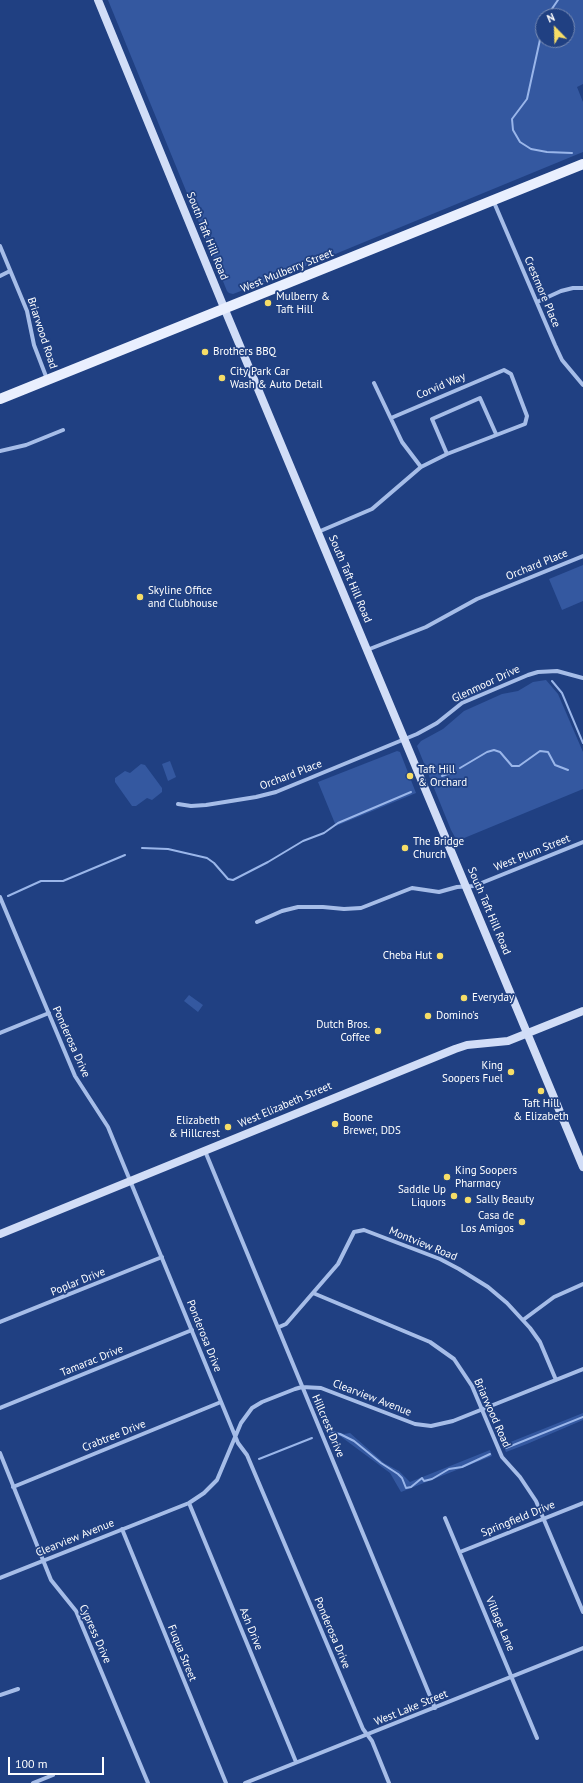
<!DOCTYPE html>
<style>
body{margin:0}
#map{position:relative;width:583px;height:1783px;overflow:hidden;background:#204082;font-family:"PT Sans",sans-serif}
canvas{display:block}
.north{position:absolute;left:535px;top:8px;width:40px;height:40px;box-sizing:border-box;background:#204082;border:1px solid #798cb4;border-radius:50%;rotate:337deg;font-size:11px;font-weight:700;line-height:16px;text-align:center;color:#fff}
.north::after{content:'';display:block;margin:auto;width:14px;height:18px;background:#f6dd67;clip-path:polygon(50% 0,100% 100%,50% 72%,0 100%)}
.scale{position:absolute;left:8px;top:1757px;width:96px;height:18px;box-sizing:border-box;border:2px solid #fff;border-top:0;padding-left:5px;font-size:12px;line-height:14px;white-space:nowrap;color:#fff;-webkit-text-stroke:3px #204082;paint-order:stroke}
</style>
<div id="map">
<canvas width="583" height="1783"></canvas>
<div class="north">N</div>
<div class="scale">100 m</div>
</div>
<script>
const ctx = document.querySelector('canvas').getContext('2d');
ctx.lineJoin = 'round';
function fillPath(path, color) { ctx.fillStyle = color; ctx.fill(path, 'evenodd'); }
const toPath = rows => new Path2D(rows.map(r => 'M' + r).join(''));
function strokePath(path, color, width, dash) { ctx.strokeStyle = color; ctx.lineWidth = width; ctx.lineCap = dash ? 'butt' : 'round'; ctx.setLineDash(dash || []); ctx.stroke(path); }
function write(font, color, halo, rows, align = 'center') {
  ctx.font = font + ' "PT Sans",sans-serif'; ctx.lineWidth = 3.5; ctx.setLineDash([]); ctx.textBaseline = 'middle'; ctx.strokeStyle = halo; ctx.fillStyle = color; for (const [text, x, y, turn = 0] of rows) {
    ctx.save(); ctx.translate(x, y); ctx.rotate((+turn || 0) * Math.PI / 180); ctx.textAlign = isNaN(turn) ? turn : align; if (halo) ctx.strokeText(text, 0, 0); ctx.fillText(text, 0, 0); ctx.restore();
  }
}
const green = toPath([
 [108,0,583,0,583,84,577,87,583,102,583,152,311,264,233,294,229,293,227,291],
 [543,16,567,16,567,40,543,40],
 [583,565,583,601,562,610,549,579],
 [546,680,558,694,583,752,583,789,457,841,451,830,417,746,421,741,443,729,464,711,502,694,518,691,533,682],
 [397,751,400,752,416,793,336,826,318,782],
 [170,761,176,777,168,781,162,764],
 [141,764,145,765,162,788,162,792,152,800,147,798,136,806,132,806,115,782,115,778,125,771,130,773],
 [189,995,203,1005,198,1012,184,1001],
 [583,1413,583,1420,527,1444,506,1452,503,1445],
 [326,1428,344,1434,350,1433,384,1463,399,1471,410,1482,490,1450,492,1456,401,1492,390,1473,340,1436,330,1439]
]);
const stream = toPath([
 [547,16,558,0],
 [543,26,527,99,512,119,513,130,520,142,531,149,547,152,572,153],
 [552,681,562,693,583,743],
 [460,768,487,752,494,750,500,752,512,766,519,766,540,751,548,752,555,765,568,770],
 [442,776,450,773],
 [142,848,168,849,207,858,214,863,228,879,233,880,268,862,303,841,324,833,338,823,411,792],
 [8,896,41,881,63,881,125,855],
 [332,1433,340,1434,354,1441,381,1463,398,1474,402,1478,406,1488,411,1487,422,1478,424,1481,432,1479,449,1469,462,1467,490,1454],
 [506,1448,583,1417],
 [259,1459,312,1438]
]);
const street = toPath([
 [493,200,555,345,562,360,583,385],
 [0,246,27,311,34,345,47,379],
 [0,276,10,271],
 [537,302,561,291,573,288,583,288],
 [374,383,402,442,421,467],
 [0,451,26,445,63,430],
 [447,454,432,419,480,398,496,434],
 [318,532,372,509,421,467,447,454,525,424,527,416,511,374,504,370,391,418],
 [367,650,426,627,477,599,583,556],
 [178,804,191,806,206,805,256,797,276,792,417,734,437,723,462,703,528,675,538,672,557,671,583,678],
 [0,897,75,1076,108,1127,238,1443,247,1455,363,1729,372,1741,389,1783],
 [257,922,282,911,298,907,323,907,344,909,361,908,412,888,439,892,457,887,474,886,583,842],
 [0,1033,49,1013],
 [205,1151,435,1708],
 [313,1293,430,1342,454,1359,472,1386,502,1457,520,1477,536,1501,583,1612],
 [523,1320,554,1297,583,1284],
 [0,1322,162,1257],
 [279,1327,286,1324,338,1264,354,1232,364,1230,440,1259,459,1269,488,1287,507,1303,530,1328,540,1342,556,1380],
 [0,1408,192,1330],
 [0,1453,51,1580,76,1611,148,1783],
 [13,1487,221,1402],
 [189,1503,296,1762],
 [445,1518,537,1738],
 [122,1529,226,1783],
 [460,1552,583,1503],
 [0,1578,189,1503,204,1493,217,1480,241,1423,252,1408,262,1402,295,1389,302,1387,321,1388,415,1424,431,1426,453,1421,583,1369],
 [0,1695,18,1689],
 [33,1783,53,1775],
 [245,1783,583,1648]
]);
const secondary = toPath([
 [98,0,225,310,583,1167],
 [0,1234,455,1049,467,1045,508,1041,583,1011]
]);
const primary = toPath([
 [0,399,583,164]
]);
const markers = [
 [268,303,4,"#f6dd67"],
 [205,352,4,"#f6dd67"],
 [222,378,4,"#f6dd67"],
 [140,597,4,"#f6dd67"],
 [410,776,4,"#f6dd67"],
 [405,848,4,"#f6dd67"],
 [440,956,4,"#f6dd67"],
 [464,998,4,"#f6dd67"],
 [428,1016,4,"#f6dd67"],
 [378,1031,4,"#f6dd67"],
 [511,1072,4,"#f6dd67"],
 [541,1091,4,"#f6dd67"],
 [335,1124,4,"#f6dd67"],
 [228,1127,4,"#f6dd67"],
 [447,1177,4,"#f6dd67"],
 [454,1196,4,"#f6dd67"],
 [468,1200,4,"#f6dd67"],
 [522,1222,4,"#f6dd67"]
];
const streetNames = [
 ["South Taft Hill Road",207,236,68],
 ["West Mulberry Street",287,271,-22],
 ["Crestmore Place",542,292,67],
 ["Briarwood Road",42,333,72],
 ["Corvid Way",441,386,-23],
 ["Orchard Place",537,565,-22],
 ["South Taft Hill Road",350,579,67],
 ["Glenmoor Drive",486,684,-25],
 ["Orchard Place",291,775,-21],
 ["West Plum Street",532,853,-22],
 ["South Taft Hill Road",489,911,67],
 ["Ponderosa Drive",71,1042,66],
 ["West Elizabeth Street",285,1105,-23],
 ["Montview Road",423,1244,22],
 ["Poplar Drive",78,1282,-22],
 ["Ponderosa Drive",204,1336,68],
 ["Tamarac Drive",92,1361,-22],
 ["Clearview Avenue",372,1398,21],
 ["Briarwood Road",492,1413,66],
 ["Hillcrest Drive",328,1426,67],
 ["Crabtree Drive",114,1436,-22],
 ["Springfield Drive",518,1519,-22],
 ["Clearview Avenue",75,1538,-22],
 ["Village Lane",500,1624,67],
 ["Ash Drive",251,1629,68],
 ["Ponderosa Drive",332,1633,67],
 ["Cypress Drive",95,1634,66],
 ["Fuqua Street",182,1653,68],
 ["West Lake Street",411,1708,-22]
];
const poiNames = [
 ["Mulberry &",276,297],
 ["Taft Hill",276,310],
 ["Brothers BBQ",213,352],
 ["City Park Car",230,372],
 ["Wash & Auto Detail",230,385],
 ["Skyline Office",148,591],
 ["and Clubhouse",148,604],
 ["Taft Hill",418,770],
 ["& Orchard",418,783],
 ["The Bridge",413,842],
 ["Church",413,855],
 ["Cheba Hut",432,956,"right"],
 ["Everyday",472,998],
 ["Domino's",436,1016],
 ["Dutch Bros.",370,1025,"right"],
 ["Coffee",370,1038,"right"],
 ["King",503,1066,"right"],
 ["Soopers Fuel",503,1079,"right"],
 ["Taft Hill",541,1104,"center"],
 ["& Elizabeth",541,1117,"center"],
 ["Boone",343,1118],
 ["Brewer, DDS",343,1131],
 ["Elizabeth",220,1121,"right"],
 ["& Hillcrest",220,1134,"right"],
 ["King Soopers",455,1171],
 ["Pharmacy",455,1184],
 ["Saddle Up",446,1190,"right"],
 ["Liquors",446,1203,"right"],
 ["Sally Beauty",476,1200],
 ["Casa de",514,1216,"right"],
 ["Los Amigos",514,1229,"right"]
];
fillPath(green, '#3458a0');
strokePath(stream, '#9ab6ea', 2);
strokePath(street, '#a6bde8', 4);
strokePath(secondary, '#d1ddf7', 8);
strokePath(primary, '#e9effe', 10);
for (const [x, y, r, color] of markers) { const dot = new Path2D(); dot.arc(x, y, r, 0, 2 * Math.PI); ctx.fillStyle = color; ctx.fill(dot); strokePath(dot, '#204082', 1.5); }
write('11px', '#fff', '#204082', streetNames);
write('11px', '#fff', '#204082', poiNames, 'left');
</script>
